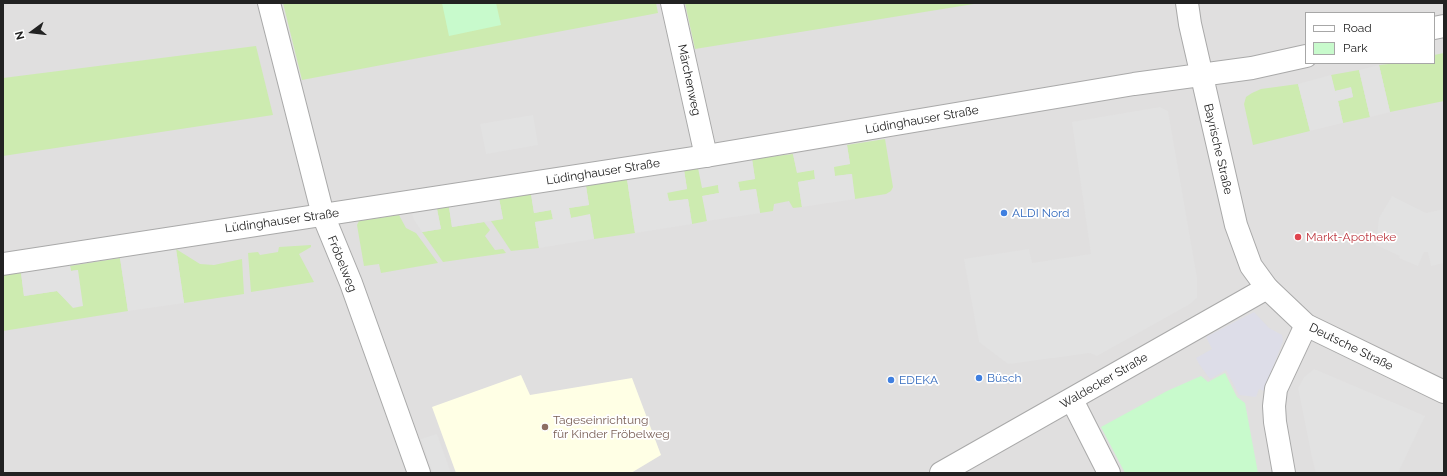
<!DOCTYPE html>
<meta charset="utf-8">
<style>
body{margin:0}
#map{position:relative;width:1447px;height:476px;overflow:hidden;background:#f2efe9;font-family:Raleway,sans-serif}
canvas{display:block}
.frame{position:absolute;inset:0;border:4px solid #222;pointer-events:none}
.legend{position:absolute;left:1305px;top:12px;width:130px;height:52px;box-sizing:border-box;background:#fff;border:1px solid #a7a7a7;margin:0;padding:5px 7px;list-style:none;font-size:12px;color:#222}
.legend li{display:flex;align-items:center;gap:8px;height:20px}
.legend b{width:20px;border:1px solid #a7a7a7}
.north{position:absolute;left:12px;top:12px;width:40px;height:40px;-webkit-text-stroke:3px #fff;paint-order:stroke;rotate:255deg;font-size:11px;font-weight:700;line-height:16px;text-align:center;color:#222}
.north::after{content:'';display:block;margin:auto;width:14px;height:18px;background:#222;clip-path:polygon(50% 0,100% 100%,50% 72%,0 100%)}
</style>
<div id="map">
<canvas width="1447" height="476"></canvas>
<div class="frame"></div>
<ul class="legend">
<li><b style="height:5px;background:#fff"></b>Road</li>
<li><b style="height:11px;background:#c8facc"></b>Park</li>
</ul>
<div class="north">N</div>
</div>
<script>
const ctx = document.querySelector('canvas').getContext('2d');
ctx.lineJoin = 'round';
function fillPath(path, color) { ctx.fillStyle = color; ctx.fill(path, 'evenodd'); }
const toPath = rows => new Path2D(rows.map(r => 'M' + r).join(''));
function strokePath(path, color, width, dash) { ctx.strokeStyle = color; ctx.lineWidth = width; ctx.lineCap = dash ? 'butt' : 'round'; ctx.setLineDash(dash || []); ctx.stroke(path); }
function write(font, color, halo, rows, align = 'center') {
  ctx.font = font + ' Raleway,sans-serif'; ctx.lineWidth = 3.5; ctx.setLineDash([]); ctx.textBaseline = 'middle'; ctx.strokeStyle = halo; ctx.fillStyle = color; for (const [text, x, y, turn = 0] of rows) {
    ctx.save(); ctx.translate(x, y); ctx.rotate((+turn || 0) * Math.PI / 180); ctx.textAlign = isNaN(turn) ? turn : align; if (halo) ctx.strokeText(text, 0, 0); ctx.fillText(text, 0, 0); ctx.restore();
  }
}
const residential = toPath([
 [3,3,1444,3,1444,473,3,473],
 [1306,13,1434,13,1434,63,1306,63]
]);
const education = toPath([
 [521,375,530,395,632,378,661,455,631,473,456,473,432,407]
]);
const grass = toPath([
 [283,3,656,3,658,13,302,80],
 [685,3,980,3,695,49],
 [256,46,273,115,3,156,3,78],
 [1444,53,1444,101,1390,112,1379,65,1398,63,1434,63,1434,55],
 [1359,70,1370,117,1343,123,1338,101,1353,97,1351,88,1335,91,1331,75],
 [1298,84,1310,131,1253,145,1244,104,1246,97,1252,93,1261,89],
 [885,139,893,187,891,191,886,194,855,199,851,174,835,176,833,166,850,164,847,145],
 [793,154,797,172,814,170,815,179,798,182,802,207,793,208,789,201,774,204,773,211,760,213,756,189,740,191,738,181,755,179,752,159],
 [698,168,718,185,719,193,703,196,707,221,692,224,688,199,669,202,667,192,687,189,684,170],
 [627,179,635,233,594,239,590,215,571,218,569,208,589,205,586,186],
 [531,194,534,213,551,210,553,220,535,222,539,248,511,251,491,221,503,219,499,198],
 [449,207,452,227,484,222,490,230,485,236,495,250,503,249,506,253,443,262,422,232,441,229,437,209],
 [399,215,406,228,416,233,438,263,381,273,379,264,364,266,357,225,359,221],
 [311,245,311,247,299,254,314,282,251,292,248,253,258,252,260,255,278,252,279,247],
 [176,249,200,264,214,265,242,259,244,294,184,303],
 [120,258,128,311,3,331,3,275,21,273,24,296,57,291,73,307,78,270,71,271,70,266]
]);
const park = toPath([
 [442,3,496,3,501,25,449,36],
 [1225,373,1237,397,1245,403,1258,473,1125,473,1101,427,1167,391,1201,376,1208,382]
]);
const parking = toPath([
 [1379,65,1390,112,1370,117,1359,70],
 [1331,75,1335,91,1351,87,1353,97,1338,101,1343,123,1310,131,1298,84],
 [1160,107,1168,111,1197,278,1197,298,1190,304,1097,356,1090,353,1008,364,979,342,964,259,1029,249,1032,263,1091,254,1072,122],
 [533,115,538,145,486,154,480,124],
 [847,145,850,164,834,167,835,176,852,174,855,199,802,207,798,182,815,179,814,170,797,173,793,154],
 [752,159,755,179,738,182,740,191,756,189,760,213,707,221,702,196,719,193,718,185,702,188,698,168],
 [684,170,687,189,667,193,669,201,688,199,692,224,635,233,627,179],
 [586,186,589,205,569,208,571,218,590,214,594,239,539,248,535,222,553,219,551,210,534,213,531,194],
 [1392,196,1426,213,1444,209,1444,263,1431,266,1428,252,1424,252,1418,266,1399,258,1400,256,1376,245,1379,218],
 [499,198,503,219,452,227,449,207],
 [437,209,441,229,422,232,414,220,412,214],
 [176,249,184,303,128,311,120,258],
 [70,266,71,271,78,270,83,306,73,308,57,291,24,296,21,273],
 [1314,369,1425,416,1398,473,1316,473,1311,453,1298,388,1304,377],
 [437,434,451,473,433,473,421,439]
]);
const plaza = toPath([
 [1254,312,1269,328,1282,335,1283,341,1264,391,1259,389,1256,397,1239,395,1226,370,1210,379,1199,364,1196,358,1212,349,1206,337]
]);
const minor = toPath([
 [269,3,323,215,351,283,419,473],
 [672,3,706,156],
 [1072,400,1109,473],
 [941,473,1267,288],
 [1284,473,1275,422,1274,406,1276,389,1306,325]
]);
const tertiary = toPath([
 [1187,3,1190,24,1236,225,1251,266,1267,288,1306,325,1444,392],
 [1434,28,1444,26],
 [3,264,706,156,1134,84,1252,68,1306,56]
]);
const markers = [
 [1004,213,4,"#3f7fe0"],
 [1298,237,4,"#e0444e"],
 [979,378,4,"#3f7fe0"],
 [891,380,4,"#3f7fe0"],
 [545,427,4,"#8d6e63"]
];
const streetNames = [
 ["Märchenweg",689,80,78],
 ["Lüdinghauser Straße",922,120,-10],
 ["Bayrische Straße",1218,149,77],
 ["Lüdinghauser Straße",603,172,-9],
 ["Lüdinghauser Straße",282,221,-8],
 ["Fröbelweg",342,264,68],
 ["Deutsche Straße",1351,347,26],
 ["Waldecker Straße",1104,381,-30]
];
const shopNames = [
 ["ALDI Nord",1012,213],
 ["Büsch",987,378],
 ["EDEKA",899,380]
];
const healthNames = [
 ["Markt-Apotheke",1306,237]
];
const educationNames = [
 ["Tageseinrichtung",553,420],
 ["für Kinder Fröbelweg",553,434]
];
fillPath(residential, '#e0dfdf');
fillPath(education, '#ffffe5');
fillPath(grass, '#cdebb0');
fillPath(park, '#c8facc');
fillPath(parking, '#e2e2e2');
fillPath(plaza, '#dddde8');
strokePath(minor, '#a9a9a9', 24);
strokePath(tertiary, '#a9a9a9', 24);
strokePath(minor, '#fff', 22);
strokePath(tertiary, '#fff', 22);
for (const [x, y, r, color] of markers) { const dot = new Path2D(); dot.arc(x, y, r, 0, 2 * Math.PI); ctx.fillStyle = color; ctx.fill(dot); strokePath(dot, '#fff', 1.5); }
write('12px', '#222', '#fff', streetNames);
write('12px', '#366cbe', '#fff', shopNames, 'left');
write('12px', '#be3a42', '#fff', healthNames, 'left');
write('12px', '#785e54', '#fff', educationNames, 'left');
</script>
